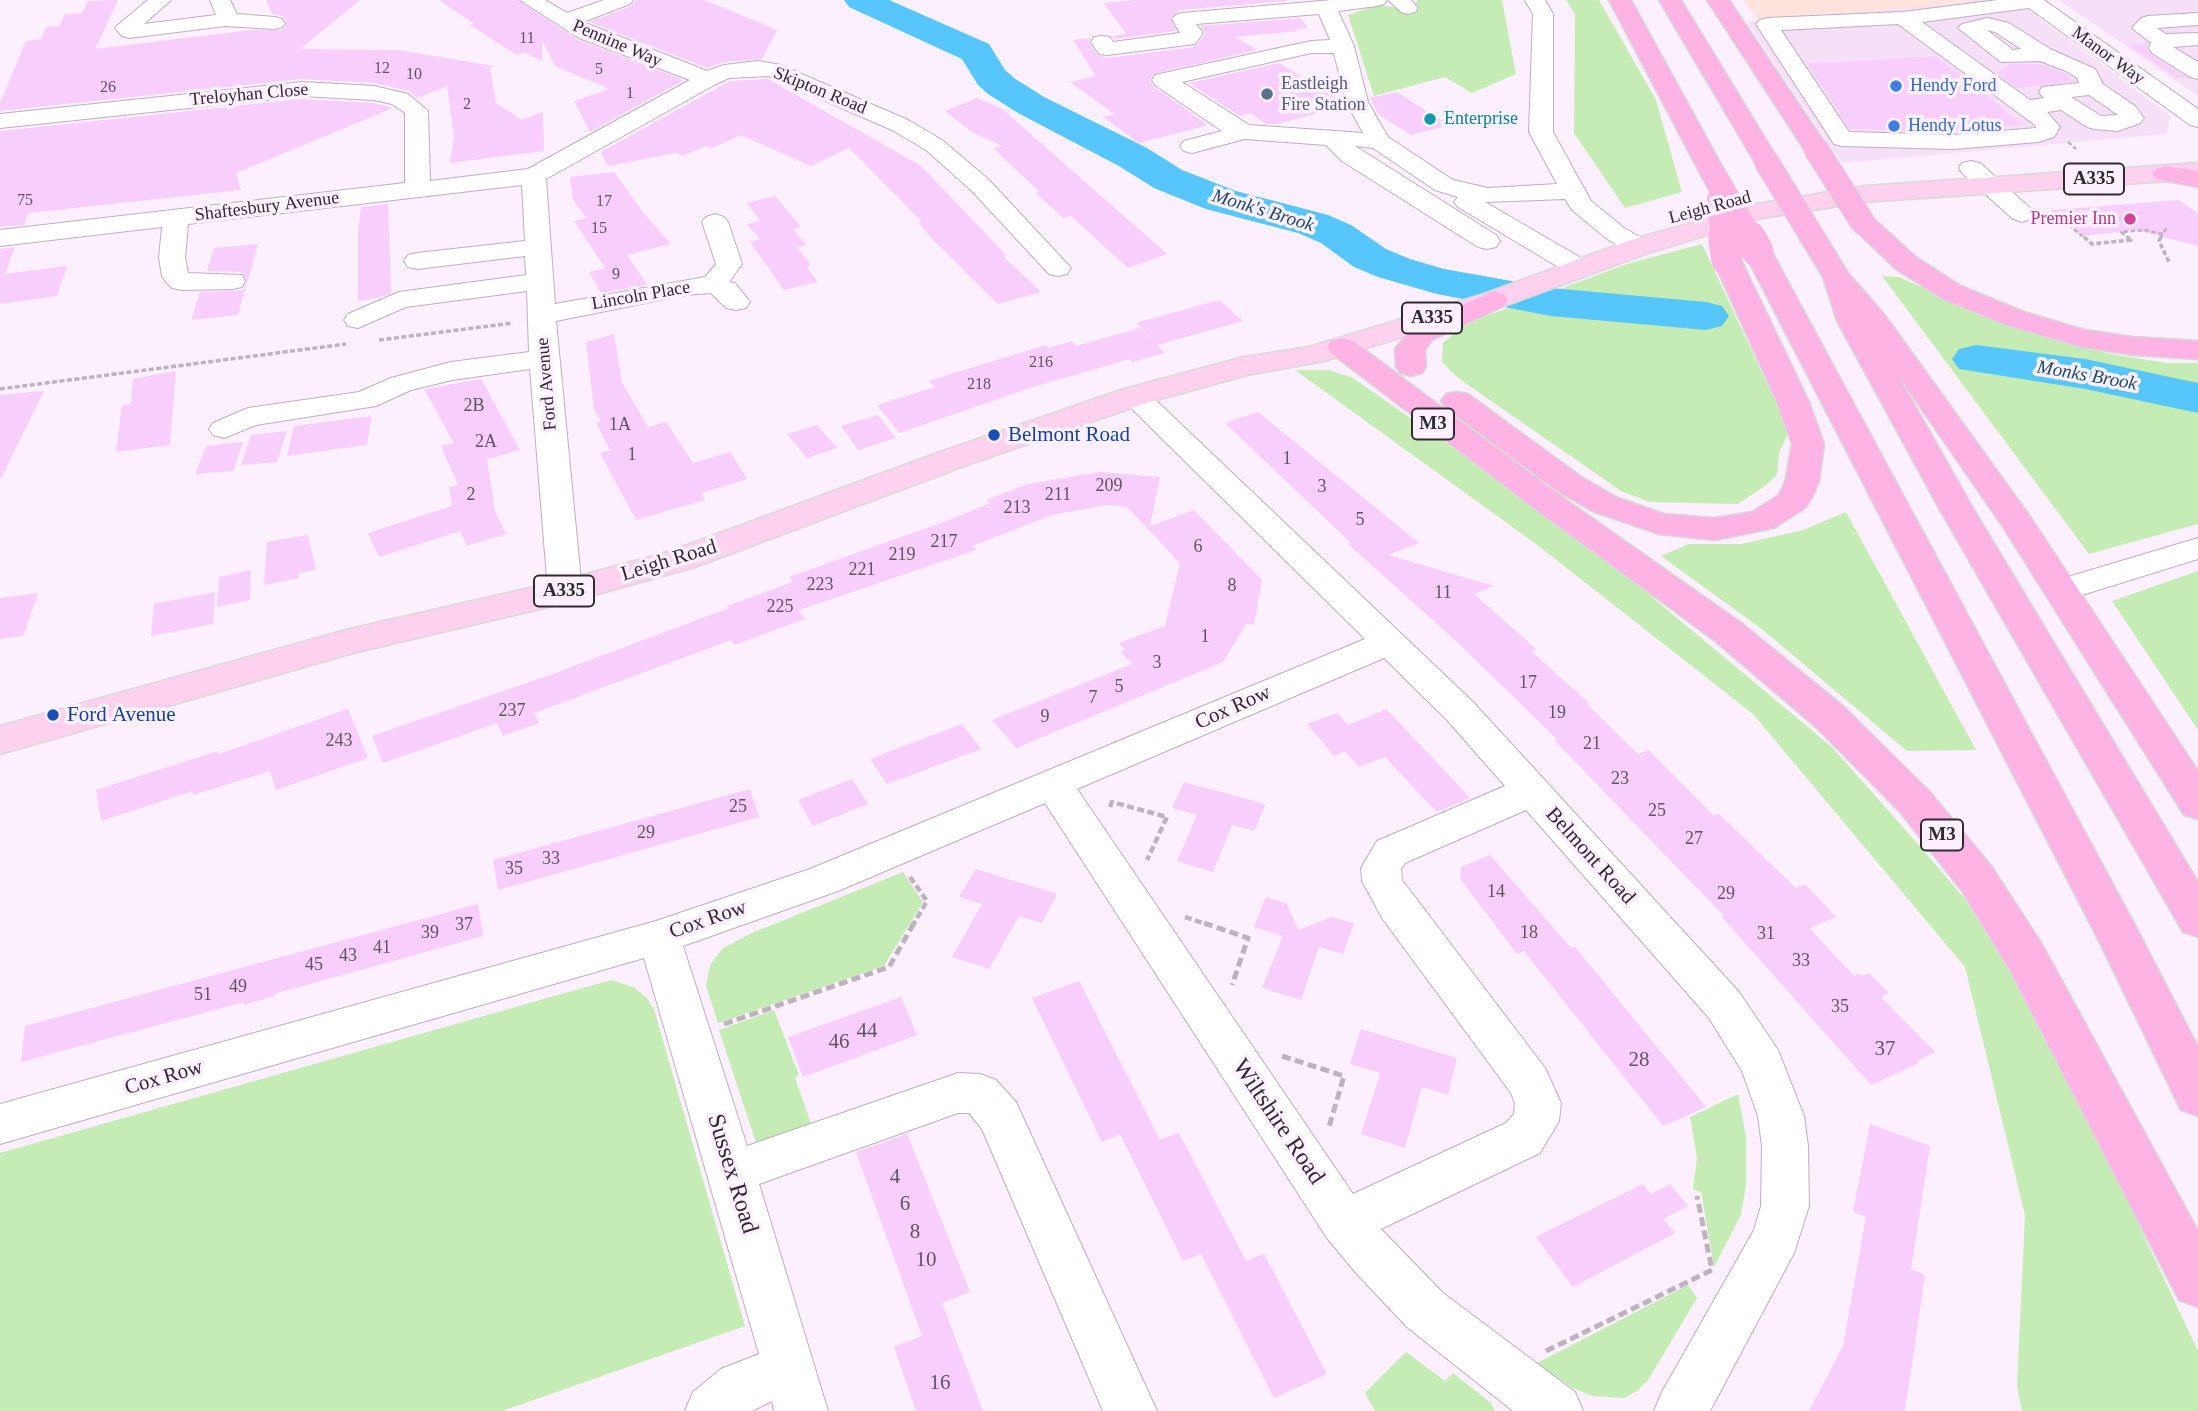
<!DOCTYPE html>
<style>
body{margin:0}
canvas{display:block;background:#fdf0fe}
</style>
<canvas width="2198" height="1411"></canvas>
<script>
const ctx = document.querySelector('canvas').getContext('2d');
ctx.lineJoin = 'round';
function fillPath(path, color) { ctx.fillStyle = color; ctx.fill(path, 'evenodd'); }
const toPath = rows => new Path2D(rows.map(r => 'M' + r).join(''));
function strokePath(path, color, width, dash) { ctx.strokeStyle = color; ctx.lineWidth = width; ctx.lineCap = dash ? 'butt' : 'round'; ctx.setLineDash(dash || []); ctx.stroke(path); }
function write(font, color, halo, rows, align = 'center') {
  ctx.font = font + ' Georgia,serif'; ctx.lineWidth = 7; ctx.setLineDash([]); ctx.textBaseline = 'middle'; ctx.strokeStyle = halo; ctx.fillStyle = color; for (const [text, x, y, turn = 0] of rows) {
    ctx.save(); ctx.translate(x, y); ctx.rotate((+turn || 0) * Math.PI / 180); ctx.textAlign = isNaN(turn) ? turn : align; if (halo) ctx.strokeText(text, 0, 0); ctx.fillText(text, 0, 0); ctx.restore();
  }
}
const built = toPath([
 [1953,0,2015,0,2171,116,2166,134,1842,163,1747,22],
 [2059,0,2198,0,2198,96]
]);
const industrial = toPath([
 [1743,0,1985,0,1760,23]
]);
const green = toPath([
 [1417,0,1502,0,1516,74,1472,93,1445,77,1374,96,1348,15,1377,5,1395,7,1401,12,1420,9,1416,4],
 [1566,0,1599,0,1656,100,1682,192,1625,208,1574,133,1575,14],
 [1702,244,1789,431,1779,453,1777,475,1766,485,1738,504,1650,502,1621,491,1458,378,1442,362,1443,343,1461,328,1486,316,1630,263],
 [1882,276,1899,277,2004,324,2110,354,2167,363,2198,363,2198,524,2089,554],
 [1295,370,1329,370,1353,378,1493,476,1646,592,1833,748,1923,850,1964,898,2026,997,2095,1132,2198,1351,2198,1411,2022,1411,2017,1386,2025,1215,1965,967,1753,714,1536,544],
 [1846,512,1976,750,1907,751,1763,630,1661,556,1689,544,1741,544,1803,530],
 [2198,571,2198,730,2112,601],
 [903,872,923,902,884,966,718,1023,706,986,710,965,723,948,752,933],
 [611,980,633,987,646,997,654,1009,745,1326,502,1411,0,1411,0,1153],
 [774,1010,799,1075,795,1078,815,1135,760,1155,719,1030],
 [1738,1094,1746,1137,1746,1185,1741,1215,1714,1267,1701,1192,1693,1189,1697,1158,1690,1117],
 [1688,1285,1697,1298,1648,1380,1637,1391,1624,1398,1593,1396,1571,1387,1537,1363],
 [1406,1352,1445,1381,1453,1373,1491,1403,1495,1411,1375,1411,1365,1393]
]);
const river = toPath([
 [844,0,889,0,989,44,1005,70,1014,78,1044,97,1147,148,1182,170,1236,191,1328,215,1351,225,1386,249,1410,259,1444,269,1551,288,1706,302,1722,306,1729,316,1722,326,1706,330,1551,316,1437,294,1378,277,1354,267,1321,243,1298,233,1206,209,1154,188,1119,166,1018,113,988,94,978,85,962,59,849,7,844,0],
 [1976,345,2085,359,2198,383,2198,413,2085,389,1959,369,1952,359,1959,349,1976,345]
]);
const building = toPath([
 [118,0,95,49,251,30,283,30,287,21,283,16,272,14,266,0,360,0,300,49,398,50,494,66,490,68,496,103,522,120,543,112,544,151,450,163,454,137,447,86,417,98,409,91,375,83,302,79,0,111,0,103,26,41,41,39,46,27,59,26,65,14,82,13,88,1],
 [439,0,518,0,578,40,684,80,590,132,574,101,610,89,555,66,542,40,542,61,524,52,517,55,470,25,473,23],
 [636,0,704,0,777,30,762,59,724,62,707,68,590,22,631,6],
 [1135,0,1286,0,1287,1,1181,10,1170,17,1176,31,1114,39,1112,36,1126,34,1104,3],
 [1300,18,1308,28,1296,29,1298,31,1235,37,1257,50,1153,74,1150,81,1154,87,1208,125,1139,143,1103,117,1114,114,1070,82,1096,76,1073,40,1090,38,1089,43,1097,55,1107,58,1195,47,1206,33,1201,26],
 [2147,44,2147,49,2151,55,2186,77,2177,78,2128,45],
 [1936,56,1974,86,1986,92,1983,93,2023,125,1944,132,1850,129,1807,64],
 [1279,63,1343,102,1345,106,1277,124,1266,124,1251,113,1240,116,1189,83],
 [2011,64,2040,64,2065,73,2075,81,2018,88,1997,73],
 [768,79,921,166,1006,255,1003,256,1041,292,998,304,933,240,919,223,922,222,849,148,811,166,741,135,712,148,705,146,683,156,676,153,608,166,601,152,730,81],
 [1397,92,1442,121,1439,121,1446,126,1411,135,1379,115,1370,98],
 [977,98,1001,108,1167,254,1128,268,1071,216,1063,218,1036,193,1040,192,993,148,1002,146,972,132,945,111],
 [302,99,374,103,393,108,236,173,241,190,28,213,24,225,0,227,0,131],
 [614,172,645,215,671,244,627,255,647,285,601,293,589,272,605,268,574,221,587,218,573,200,570,177],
 [775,196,801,227,793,229,806,245,797,247,811,265,806,266,818,282,784,290,750,242,760,239,747,224,760,221,747,203],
 [2179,200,2198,213,2198,246,2135,230,2083,236,2051,210],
 [388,204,391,293,378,298,358,301,358,232,361,207],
 [258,244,238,315,191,320,200,292,243,290,247,282,242,272,207,271,214,248],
 [15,247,5,274,67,266,57,296,0,304,0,249],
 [1219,300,1243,321,1157,345,1165,353,1132,362,1130,359,1030,388,899,433,877,405,935,387,928,381,1046,345,1049,348,1072,341,1076,346,1140,328,1157,344,1136,323],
 [614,334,622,383,648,427,666,422,693,463,730,452,747,479,701,493,705,500,636,520,600,453,610,450,596,423,601,422,594,410,586,342],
 [176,371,170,445,116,452,122,405,131,404,133,379],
 [481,379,520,450,487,459,495,511,506,534,467,546,460,531,379,557,368,533,452,506,449,487,458,485,441,446,454,443,424,389],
 [44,391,0,480,0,395],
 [1258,412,1419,543,1388,555,1494,586,1474,594,1536,649,1531,651,1589,703,1587,704,1638,754,1649,750,1714,816,1719,814,1796,888,1805,884,1836,917,1809,928,1854,976,1859,973,1861,976,1869,973,1889,993,1881,997,1935,1052,1917,1061,1919,1063,1871,1085,1722,917,1724,916,1554,740,1557,739,1456,641,1347,543,1352,544,1225,423],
 [878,415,896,438,858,450,841,426],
 [372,416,367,445,287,456,294,426],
 [817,425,837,448,807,458,787,434],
 [287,431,277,462,241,465,251,435],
 [243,442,233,471,195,474,206,446],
 [1100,472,1160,477,1150,526,1194,510,1262,580,1254,625,1246,624,1223,662,1016,748,992,720,1132,664,1121,652,1125,650,1119,643,1165,626,1180,563,1127,507,1107,505,1052,515,972,546,976,550,799,610,805,619,734,645,731,640,534,713,539,723,503,736,497,723,383,763,372,736,550,675,729,608,727,606,793,582,789,577,952,519,990,503,986,500,1028,484],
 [308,535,316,570,299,573,299,578,264,585,267,542],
 [251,570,250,600,217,607,219,577],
 [215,592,213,624,151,636,154,604],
 [38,593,23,636,0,639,0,598],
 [348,709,368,758,276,790,270,771,193,795,193,791,101,821,96,790,218,751,219,754],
 [1386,709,1432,757,1470,798,1437,812,1385,757,1359,767,1345,751,1334,756,1307,724,1337,713,1348,725],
 [962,724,981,749,887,784,870,759],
 [852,779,868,804,813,826,798,800],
 [1184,782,1266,804,1254,831,1232,825,1213,872,1177,861,1197,815,1172,808],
 [750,789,759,817,498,890,493,860],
 [1490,855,1571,948,1575,947,1706,1107,1663,1126,1524,951,1517,954,1461,880,1461,867],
 [976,869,1057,894,1042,923,1019,916,989,969,952,957,982,904,959,897],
 [1266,897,1287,904,1298,930,1332,917,1354,923,1343,954,1319,947,1301,1000,1262,988,1283,936,1254,927],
 [478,904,483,936,274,994,274,996,244,1005,244,1002,21,1062,25,1026],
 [1079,981,1160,1140,1179,1133,1246,1261,1264,1254,1327,1374,1274,1398,1201,1254,1183,1261,1120,1134,1102,1142,1032,998],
 [901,997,917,1035,803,1077,788,1037],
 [1361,1029,1457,1058,1448,1095,1422,1087,1405,1148,1361,1134,1380,1073,1350,1064],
 [1870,1124,1930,1146,1911,1269,1925,1275,1905,1411,1809,1411,1843,1346,1866,1217,1853,1212],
 [907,1134,970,1292,942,1303,983,1411,916,1411,894,1347,922,1336,856,1152],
 [1643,1184,1651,1194,1670,1184,1688,1206,1663,1219,1675,1233,1573,1287,1536,1237]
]);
const pathFar3 = toPath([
 [2068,142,2076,149],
 [2052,212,2086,239],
 [2130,239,2121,232,2145,230,2163,234,2167,227],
 [2160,239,2163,234]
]);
const pathFar2 = toPath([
 [2084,237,2092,244,2131,240,2128,237],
 [2161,237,2159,241,2169,262],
 [379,340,513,323],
 [0,389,346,344]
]);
const pathFar1 = toPath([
 [1110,807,1112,802,1167,817,1147,860],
 [910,877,927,901,913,925],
 [1185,917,1209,925]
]);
const path = toPath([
 [1204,923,1248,938,1232,985],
 [724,1024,889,967,914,923],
 [1282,1056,1344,1076,1328,1130],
 [1546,1351,1712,1270,1697,1196]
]);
const minor = toPath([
 [148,0,171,0,144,24,216,15,210,0,230,0,237,14,275,17,282,19,285,23,282,27,275,29,225,26,129,38,122,36,115,28,119,24,148,0],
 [520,0,545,0,567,13,604,0,633,0,630,4,583,22,707,71,724,65,758,61,781,65,908,120,942,140,989,180,1071,268,1067,274,1058,276,1049,274,971,190,926,150,892,130,768,76,729,78,716,84,546,179,555,304,705,277,716,264,702,222,706,217,715,214,724,217,728,222,742,264,729,282,735,283,750,302,746,308,736,310,726,308,711,293,686,295,556,321,582,591,577,599,565,602,553,599,548,591,530,369,452,380,411,390,376,406,256,425,224,438,213,435,209,429,213,423,248,408,359,392,391,378,451,362,529,352,527,291,406,307,358,328,348,326,344,320,348,314,399,292,526,275,525,256,417,269,408,267,404,261,408,255,417,253,525,241,522,185,188,224,185,258,188,273,242,275,245,281,242,287,232,289,182,290,172,288,166,282,162,276,159,258,162,227,0,246,0,230,405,183,405,113,392,104,374,100,302,96,0,128,0,114,302,82,374,86,408,94,428,111,430,181,528,169,690,80,579,38,520,0],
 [1332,0,1387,0,1384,4,1377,6,1338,11,1354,46,1368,102,1388,137,1453,180,1488,188,1557,184,1529,132,1533,14,1525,0,1545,0,1553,14,1553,132,1591,201,1624,228,1647,241,1651,247,1647,253,1638,255,1629,253,1606,238,1572,210,1565,199,1485,202,1588,262,1592,268,1588,274,1579,276,1570,274,1458,207,1454,202,1458,197,1435,190,1373,148,1355,146,1496,235,1500,241,1496,247,1487,249,1478,247,1342,161,1326,145,1245,139,1192,153,1184,151,1180,146,1184,141,1222,131,1155,85,1152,80,1155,75,1311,41,1330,40,1319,14,1196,24,1203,33,1195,44,1107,55,1099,54,1091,42,1094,37,1102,36,1110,37,1113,42,1180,33,1172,19,1175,15,1182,13,1332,0],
 [1311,53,1334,53,1346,102,1363,133,1249,125,1182,82,1311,53],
 [1388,0,1411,0,1418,8,1415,12,1408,14,1401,12,1388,0],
 [1998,0,2044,0,2198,109,2198,127,2190,125,2029,8,1922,22,2030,100,2044,98,2039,92,2042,87,2079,83,2077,78,2066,71,2040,61,2001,62,1958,28,1962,24,1987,18,2009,23,2050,49,2095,69,2103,84,2135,106,2144,118,2140,123,2118,131,2095,129,2087,127,2061,110,2047,112,2060,127,2054,137,2038,142,1953,149,1842,146,1834,144,1756,24,1760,20,1767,18,1903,12,1998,0],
 [1898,24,2035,125,2036,128,1953,135,1849,132,1781,30,1898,24],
 [1987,30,1995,32,2021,49,2013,50,1987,30],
 [2089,95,2118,115,2101,116,2071,97,2089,95],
 [2198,13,2198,25,2157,28,2166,34,2198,33,2198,45,2173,47,2198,62,2198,79,2190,77,2152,53,2149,48,2151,43,2132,28,2141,18,2148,16,2198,13],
 [1971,161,1980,163,2031,209,2035,214,2031,219,2022,222,2013,219,1962,173,1959,168,1962,163,1971,161],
 [1135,387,1145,390,1473,702,1739,992,1778,1050,1804,1116,1808,1146,1809,1206,1794,1253,1710,1411,1654,1411,1662,1392,1754,1230,1761,1206,1762,1146,1758,1116,1742,1071,1709,1018,1526,810,1405,863,1401,869,1402,880,1545,1068,1561,1103,1559,1121,1540,1153,1381,1229,1443,1293,1575,1392,1583,1411,1513,1411,1407,1327,1356,1273,1327,1238,1045,803,838,891,683,946,747,1146,958,1073,980,1074,996,1080,1016,1102,1157,1411,1103,1411,982,1129,969,1113,958,1113,759,1184,828,1411,774,1411,772,1401,752,1411,685,1411,693,1392,721,1369,759,1354,644,958,0,1144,0,1104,656,921,810,869,1365,639,1125,402,1120,396,1125,390,1135,387],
 [1384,658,1447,720,1505,786,1377,841,1361,868,1362,881,1382,918,1511,1093,1515,1103,1514,1114,1506,1123,1353,1194,1077,789,1384,658],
 [2198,538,2198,559,2063,601,2051,598,2046,590,2051,582,2198,538]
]);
const major = toPath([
 [2198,163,2198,179,1865,202,1762,218,1648,253,1504,306,1324,361,1247,375,1146,403,964,466,695,567,565,603,353,653,0,754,0,726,350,629,565,580,671,551,940,452,1124,389,1244,357,1309,347,1484,294,1628,241,1750,205,1865,186,2198,163]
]);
const highway = toPath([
 [1609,0,1631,0,1728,177,1724,182,1715,185,1706,182,1702,177,1609,0],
 [1659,0,1681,0,1779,161,1775,166,1766,169,1757,166,1659,0],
 [1707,0,1729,0,1829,149,1825,154,1816,157,1807,154,1707,0],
 [2165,166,2198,171,2198,187,2156,179,2152,174,2156,169,2165,166],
 [1863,215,1872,217,1916,257,1961,286,2024,312,2085,330,2133,337,2198,341,2198,359,2133,355,2082,347,2004,324,1941,298,1896,269,1854,229,1850,223,1854,217,1863,215],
 [1813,230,1823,232,1848,273,1884,314,2031,518,2198,771,2198,819,2184,815,2003,527,1896,372,1974,510,2198,882,2198,937,2183,932,1940,510,1837,321,1823,277,1799,238,1803,232,1813,230],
 [1758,244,1768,246,1772,252,2136,927,2198,1047,2198,1116,2181,1110,2098,939,1744,252,1748,246,1758,244],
 [1727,252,1737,254,1741,260,1809,402,1824,444,1819,482,1810,501,1805,508,1774,528,1715,540,1659,534,1592,511,1556,490,1446,408,1441,401,1446,394,1457,392,1468,394,1580,476,1616,497,1664,514,1715,518,1752,512,1779,495,1785,482,1792,444,1777,402,1713,260,1717,254,1727,252],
 [1494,291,1504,294,1508,300,1504,306,1432,340,1425,350,1426,367,1422,373,1411,376,1400,373,1396,367,1395,349,1412,328,1494,291],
 [1342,338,1353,341,1562,497,1740,622,1844,707,1929,791,1992,867,2043,946,2198,1231,2198,1307,2179,1300,2011,972,1962,891,1901,813,1816,727,1714,640,1538,511,1331,353,1327,347,1331,341,1342,338]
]);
const highwayBridgeFar1 = toPath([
 [1816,149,1863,223],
 [1766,161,1813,238],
 [1715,177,1751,239],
 [1719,200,1724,239]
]);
const highwayBridge = toPath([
 [1724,237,1727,260],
 [1750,237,1758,252]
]);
const markers = [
 [1896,86,7,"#3f7fe0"],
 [1267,94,7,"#5c6f8a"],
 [1430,119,7,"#0f9aa8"],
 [1894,126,7,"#3f7fe0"],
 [2130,219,7,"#d1479c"],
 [994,435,7,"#1a4fb4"],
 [53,715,7,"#1a4fb4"]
];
const farNumbernames = [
 ["11",527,39],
 ["12",382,69],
 ["5",599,70],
 ["10",414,75],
 ["26",108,88],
 ["1",630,94],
 ["2",467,105],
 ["75",25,201],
 ["17",604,202],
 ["15",599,229],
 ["9",616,275],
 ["216",1041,363],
 ["218",979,385]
];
const farStreetnames = [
 ["Pennine Way",617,44,23],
 ["Manor Way",2108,56,36],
 ["Skipton Road",820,91,22],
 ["Treloyhan Close",249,95,-5],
 ["Shaftesbury Avenue",267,207,-7],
 ["Leigh Road",1710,208,-15],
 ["Lincoln Place",641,296,-10],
 ["Ford Avenue",547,384,-95]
];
const farServicenames = [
 ["Eastleigh",1281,84],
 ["Fire Station",1281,105]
];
const farShopnames = [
 ["Hendy Ford",1910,86],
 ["Hendy Lotus",1908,126]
];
const farCulturenames = [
 ["Enterprise",1444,119]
];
const farHotelnames = [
 ["Premier Inn",2116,219]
];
const numberNames = [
 ["2B",474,406],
 ["1A",620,425],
 ["2A",486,442],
 ["1",632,455],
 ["1",1287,459],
 ["209",1109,486],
 ["3",1322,487],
 ["2",471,495],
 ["211",1058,495],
 ["213",1017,508],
 ["5",1360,520],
 ["217",944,542],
 ["6",1198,547],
 ["219",902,555],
 ["221",862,570],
 ["223",820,585],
 ["8",1232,586],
 ["11",1443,593],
 ["225",780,607],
 ["1",1205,637],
 ["3",1157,663],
 ["17",1528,683],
 ["5",1119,687],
 ["7",1093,698],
 ["237",512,711],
 ["19",1557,713],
 ["9",1045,717],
 ["243",339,741],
 ["21",1592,744],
 ["23",1620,779],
 ["25",738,807],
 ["25",1657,811],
 ["29",646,833],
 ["27",1694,839],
 ["33",551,859],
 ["35",514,869],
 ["14",1496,892],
 ["29",1726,894],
 ["37",464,925],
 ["39",430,933],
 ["18",1529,933],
 ["31",1766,934],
 ["41",382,948],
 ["43",348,956],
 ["33",1801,961],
 ["45",314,965],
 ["49",238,987],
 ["51",203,995],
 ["35",1840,1007]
];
const shields = [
 [2094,179,60],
 [1432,318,60],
 [1433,424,42],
 [564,591,60],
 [1942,835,42]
];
const shieldNames = [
 ["A335",2094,179],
 ["A335",1432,318],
 ["M3",1433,424],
 ["A335",564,591],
 ["M3",1942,835]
];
const farWaternames = [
 ["Monk's Brook",1263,211,17],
 ["Monks Brook",2087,376,10]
];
const transitNames = [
 ["Belmont Road",1008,435],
 ["Ford Avenue",67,715]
];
const streetNames = [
 ["Leigh Road",669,561,-17],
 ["Cox Row",1233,708,-24],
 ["Belmont Road",1590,856,48],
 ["Cox Row",708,920,-19],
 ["Cox Row",164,1078,-16]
];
const nearNumbernames = [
 ["44",867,1031],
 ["46",839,1042],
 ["37",1885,1049],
 ["28",1639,1060],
 ["4",895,1177],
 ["6",905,1204],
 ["8",915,1232],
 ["10",926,1260],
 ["16",940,1383]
];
const nearStreetnames = [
 ["Wiltshire Road",1278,1122,56],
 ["Sussex Road",732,1174,73]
];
fillPath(built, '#f6e0f8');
fillPath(industrial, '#fee4dd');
fillPath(green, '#c4ecb4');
fillPath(river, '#56c6fc');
fillPath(building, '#f8cefc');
strokePath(minor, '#beaebf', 2);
strokePath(major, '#dad9da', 3);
strokePath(highway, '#dad9da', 3);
strokePath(pathFar3, '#bdb2be', 2.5, [4.5, 2.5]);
strokePath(pathFar2, '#bdb2be', 3.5, [5, 2.5]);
strokePath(pathFar1, '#bdb2be', 4.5, [7, 3.5]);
strokePath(path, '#bdb2be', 5, [9, 4.5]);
fillPath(minor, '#fff');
fillPath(major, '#fed1ef');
fillPath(highway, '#feb3e5');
strokePath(highwayBridgeFar1, '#dad9da', 26, []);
strokePath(highwayBridge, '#dad9da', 32, []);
strokePath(highwayBridgeFar1, '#feb3e5', 24);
strokePath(highwayBridge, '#feb3e5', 31);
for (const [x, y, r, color] of markers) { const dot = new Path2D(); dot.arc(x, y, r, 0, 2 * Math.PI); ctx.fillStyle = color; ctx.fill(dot); strokePath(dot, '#fdf0fe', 2.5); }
write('16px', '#625364', null, farNumbernames);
write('18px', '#302a31', '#fdf0fe', farStreetnames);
write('18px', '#4e5e75', '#fdf0fe', farServicenames, 'left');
write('18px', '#366cbe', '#fdf0fe', farShopnames, 'left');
write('18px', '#0d838f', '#fdf0fe', farCulturenames, 'left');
write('18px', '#b23c85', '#fdf0fe', farHotelnames, 'right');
write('18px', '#625364', null, numberNames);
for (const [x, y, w] of shields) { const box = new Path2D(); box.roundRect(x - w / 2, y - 15.5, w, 31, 5); ctx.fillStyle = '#fdf0fe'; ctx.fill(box); strokePath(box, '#302a31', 2); }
write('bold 19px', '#302a31', null, shieldNames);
write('italic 19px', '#1c4a61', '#fdf0fe', farWaternames);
write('21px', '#164399', '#fdf0fe', transitNames, 'left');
write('21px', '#302a31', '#fdf0fe', streetNames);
write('21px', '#625364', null, nearNumbernames);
write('24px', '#302a31', '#fdf0fe', nearStreetnames);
</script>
